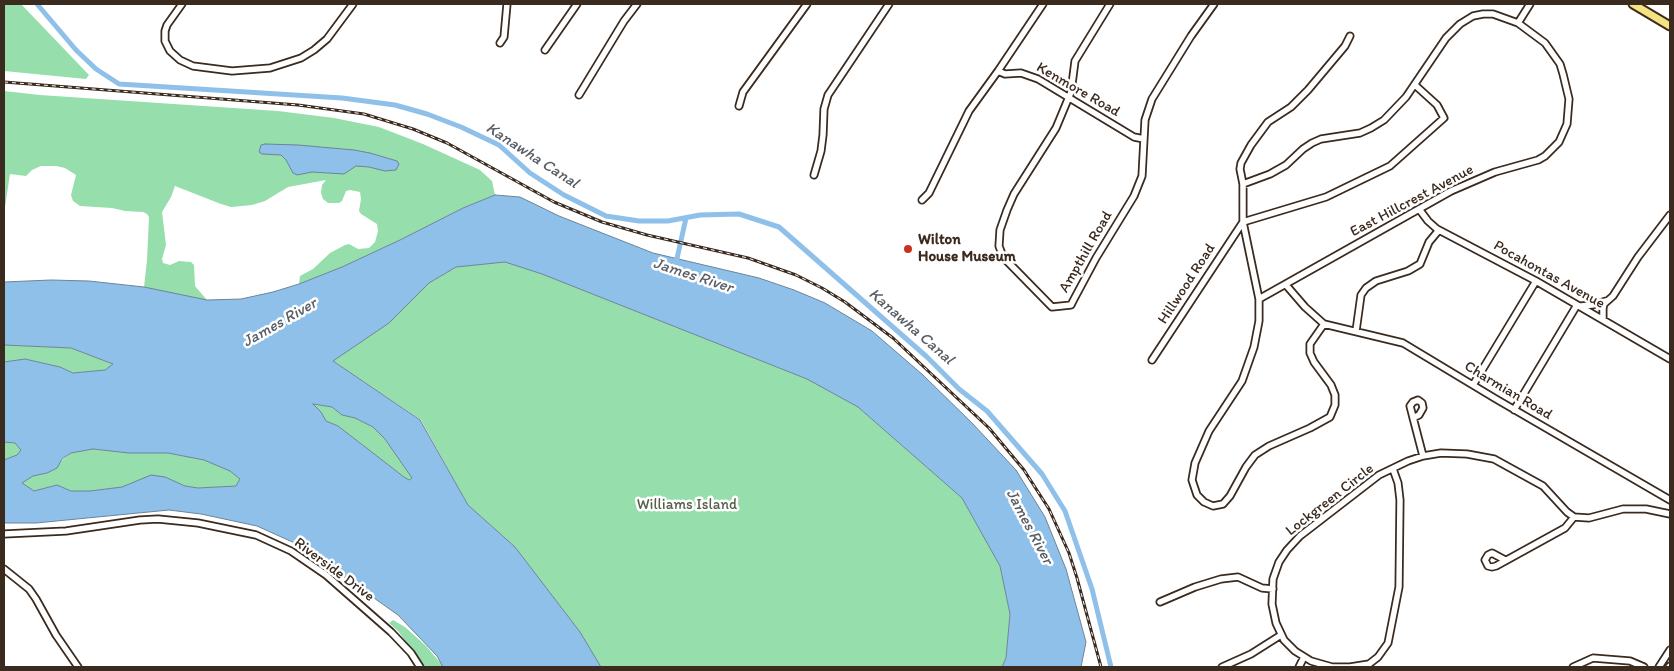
<!DOCTYPE html>
<style>
body{margin:0}
#map{position:relative;width:1674px;height:671px;overflow:hidden;background:#fff;font-family:Itim,sans-serif}
canvas{display:block}
.frame{position:absolute;inset:0;border:5px solid #3b2a1e;pointer-events:none}
</style>
<div id="map">
<canvas width="1674" height="671"></canvas>
<div class="frame"></div>
</div>
<script>
const ctx = document.querySelector('canvas').getContext('2d');
ctx.lineJoin = 'round';
function fillPath(path, color) { ctx.fillStyle = color; ctx.fill(path, 'evenodd'); }
const toPath = rows => new Path2D(rows.map(r => 'M' + r).join(''));
function strokePath(path, color, width, dash) { ctx.strokeStyle = color; ctx.lineWidth = width; ctx.lineCap = dash ? 'butt' : 'round'; ctx.setLineDash(dash || []); ctx.stroke(path); }
function write(font, color, halo, rows, align = 'center') {
  ctx.font = font + ' Itim,sans-serif'; ctx.lineWidth = 5; ctx.setLineDash([]); ctx.textBaseline = 'middle'; ctx.strokeStyle = halo; ctx.fillStyle = color; for (const [text, x, y, turn = 0] of rows) {
    ctx.save(); ctx.translate(x, y); ctx.rotate((+turn || 0) * Math.PI / 180); ctx.textAlign = isNaN(turn) ? turn : align; if (halo) ctx.strokeText(text, 0, 0); ctx.fillText(text, 0, 0); ctx.restore();
  }
}
const green = toPath([
 [4,4,21,4,89,75,86,79,4,71],
 [4,91,40,95,278,111,334,118,379,127,423,144,480,170,492,181,495,195,463,208,400,240,342,267,299,284,300,276,313,269,330,253,345,245,349,244,358,249,369,248,375,242,378,231,377,224,361,214,359,211,361,199,360,192,350,190,346,191,342,201,339,203,328,203,323,199,321,193,322,185,326,180,288,187,265,201,252,205,231,207,221,204,175,186,171,197,162,212,166,245,162,259,163,263,170,265,179,261,191,262,194,265,195,286,207,300,172,294,144,287,147,260,149,217,147,214,143,212,125,211,112,208,80,206,73,201,71,195,76,175,65,168,56,166,41,166,32,170,26,176,10,174,4,214],
 [505,262,542,274,807,379,858,407,962,498,1000,566,1010,614,1006,658,1002,667,601,667,580,632,515,547,468,505,421,420,333,361,389,323,429,283,456,267],
 [4,345,71,348,113,364,105,370,73,373,60,367,25,359,4,362],
 [312,404,332,407,342,415,355,418,373,427,385,439,412,478,409,480,404,477,338,426,326,421,321,412],
 [4,442,15,443,21,450,17,455,4,460],
 [93,449,129,453,168,453,204,460,230,471,240,479,236,486,198,488,185,486,165,477,136,482,122,487,90,491,71,491,57,485,34,491,21,483,33,476,47,473,71,453],
 [393,620,405,627,426,646,444,667,425,667,398,631,389,623]
]);
const water = toPath([
 [265,144,298,145,354,150,370,153,397,161,399,164,396,170,385,171,369,167,356,166,344,174,312,172,297,175,293,173,286,160,281,155,262,154,259,152,261,145,265,144],
 [495,195,520,197,559,216,653,253,759,278,794,290,825,303,872,331,923,375,973,424,1016,470,1045,517,1066,569,1086,642,1081,667,1002,667,1006,658,1010,614,1000,566,962,498,858,407,807,379,542,274,505,262,456,267,429,283,389,323,333,361,420,420,468,505,515,547,580,632,601,667,443,667,437,656,398,615,299,545,257,526,201,514,169,510,36,523,4,523,4,460,17,455,21,450,15,443,4,442,4,362,25,359,60,367,73,373,105,370,113,364,71,348,4,345,4,282,51,280,89,281,144,287,207,300,241,299,273,292,299,284,342,267,400,240,463,208,495,195],
 [313,404,332,407,342,415,355,418,373,427,385,439,412,478,409,480,404,477,338,426,326,421,321,412,313,404],
 [93,449,129,453,168,453,204,460,230,471,240,479,236,486,198,488,185,486,165,477,151,475,122,487,90,491,71,491,57,485,34,491,22,483,33,476,47,473,57,468,62,459,71,453,93,449]
]);
const canal = toPath([
 [37,4,76,50,96,69,119,84,342,98,395,105,427,114,461,127,499,145,530,173,564,195,606,216,639,221,668,221,700,215,739,214,779,227,927,357,959,389,987,411,1042,474,1065,511,1092,589,1111,667],
 [676,263,686,218]
]);
const minor = toPath([
 [182,4,167,25,165,31,165,41,170,51,180,60,193,66,232,71,270,68,301,58,314,50,327,39,353,4],
 [1110,4,1075,61,1071,92,1056,128,1014,194,1007,210,1000,230,999,246,1003,257,1052,307,1071,305,1073,301,1096,258,1134,196,1142,176,1145,120,1152,99,1191,36,1214,4],
 [1518,23,1530,4],
 [500,43,504,37,507,4],
 [545,50,577,4],
 [998,71,1005,74,1021,73,1038,79,1134,137,1144,139],
 [579,95,624,21,637,4],
 [739,106,743,92,807,4],
 [814,175,821,151,823,135,824,109,828,95,889,4],
 [1243,184,1270,174,1286,165,1303,149,1312,143,1321,139,1360,133,1371,128,1384,120,1406,97,1446,38,1460,24,1473,16,1483,14,1493,14,1518,23,1545,43,1560,64,1563,74,1569,99,1567,124,1559,142,1545,156,1538,160,1495,172,1451,191,1259,299],
 [922,200,929,193,969,111,998,71,1043,4],
 [1419,209,1428,221,1437,229,1536,281,1670,359],
 [1243,222,1326,197,1390,166,1444,118,1437,105,1415,85],
 [1286,285,1305,307,1324,324,1403,343,1496,399,1670,500],
 [1581,306,1592,305,1606,301],
 [1603,319,1603,308,1604,304,1613,296,1638,257,1670,215],
 [1324,324,1310,344,1310,353,1314,362,1331,385,1335,395,1335,405,1330,417,1310,428,1269,446,1255,455,1246,467,1230,496,1223,504,1213,506,1204,502,1197,495,1192,480,1195,463,1209,431,1242,381,1254,347,1259,321,1259,299,1243,222,1243,184,1240,169,1241,163,1251,145,1268,122,1291,107,1308,90,1345,46,1350,36],
 [1356,331,1361,295,1366,288,1376,281,1408,271,1420,264,1429,242,1439,230],
 [1152,360,1243,222],
 [1473,385,1536,281],
 [1514,410,1577,305],
 [1413,418,1419,415,1423,408,1422,403,1418,400,1413,402,1410,406,1423,456],
 [1393,469,1398,483,1400,500,1399,587,1388,643,1378,657,1369,664,1350,667,1332,667,1311,661,1295,651,1284,640,1276,623,1272,604,1273,579,1279,562,1287,550,1300,536,1379,475,1408,461,1423,456,1441,453,1467,454,1494,459,1543,486,1567,512,1574,517,1589,518,1623,509,1646,509,1670,514],
 [4,534,66,531,140,520,158,519,198,523,256,535,291,551,326,575,391,632,411,653,420,667],
 [1505,560,1492,553,1488,555,1485,560,1488,566,1492,567,1496,566,1565,528,1574,517],
 [4,569,29,589,36,599,56,635,78,667],
 [1160,602,1195,587,1221,579,1238,577,1262,588,1273,589],
 [1222,667,1251,654,1281,635],
 [1299,667,1304,657],
 [1573,667,1593,658,1630,661,1644,667],
 [1659,667,1670,650],
 [1669,667,1670,666]
]);
const major = toPath([
 [1633,4,1670,26]
]);
const rail = toPath([
 [4,82,298,105,364,114,413,129,447,143,554,202,602,222,647,235,748,258,796,275,822,288,845,302,893,338,989,428,1024,470,1049,509,1069,553,1077,578,1101,667]
]);
const markers = [
 [908,249,5,"#c8321e"]
];
const streetNames = [
 ["Kenmore Road",1078,90,30],
 ["East Hillcrest Avenue",1412,201,-28],
 ["Ampthill Road",1086,252,-60],
 ["Pocahontas Avenue",1549,275,29],
 ["Hillwood Road",1187,284,-57],
 ["Charmian Road",1508,391,31],
 ["Lockgreen Circle",1330,500,-38],
 ["Riverside Drive",334,570,37]
];
const poiNames = [
 ["Wilton",918,240],
 ["House Museum",918,257]
];
const parkNames = [
 ["Williams Island",687,505]
];
const waterNames = [
 ["Kanawha Canal",532,156,33],
 ["James River",693,276,18],
 ["James River",280,323,-30],
 ["Kanawha Canal",911,327,41],
 ["James River",1029,527,62]
];
fillPath(green, '#96deac');
fillPath(water, '#8ec0ea');
strokePath(water, '#6d8498', 1);
strokePath(canal, '#8ec0ea', 5);
strokePath(minor, '#3b2a1e', 9);
strokePath(major, '#3b2a1e', 11);
strokePath(minor, '#fff', 5.5);
strokePath(major, '#f5e382', 7);
strokePath(rail, '#3b2a1e', 3);
strokePath(rail, '#fff', 1, [4]);
for (const [x, y, r, color] of markers) { const dot = new Path2D(); dot.arc(x, y, r, 0, 2 * Math.PI); ctx.fillStyle = color; ctx.fill(dot); strokePath(dot, '#fff', 2); }
write('15px', '#3b2a1e', '#fff', streetNames);
write('bold 15px', '#3b2a1e', '#fff', poiNames, 'left');
write('15px', '#566049', '#fff', parkNames);
write('italic 16px', '#585e65', '#fff', waterNames);
</script>
